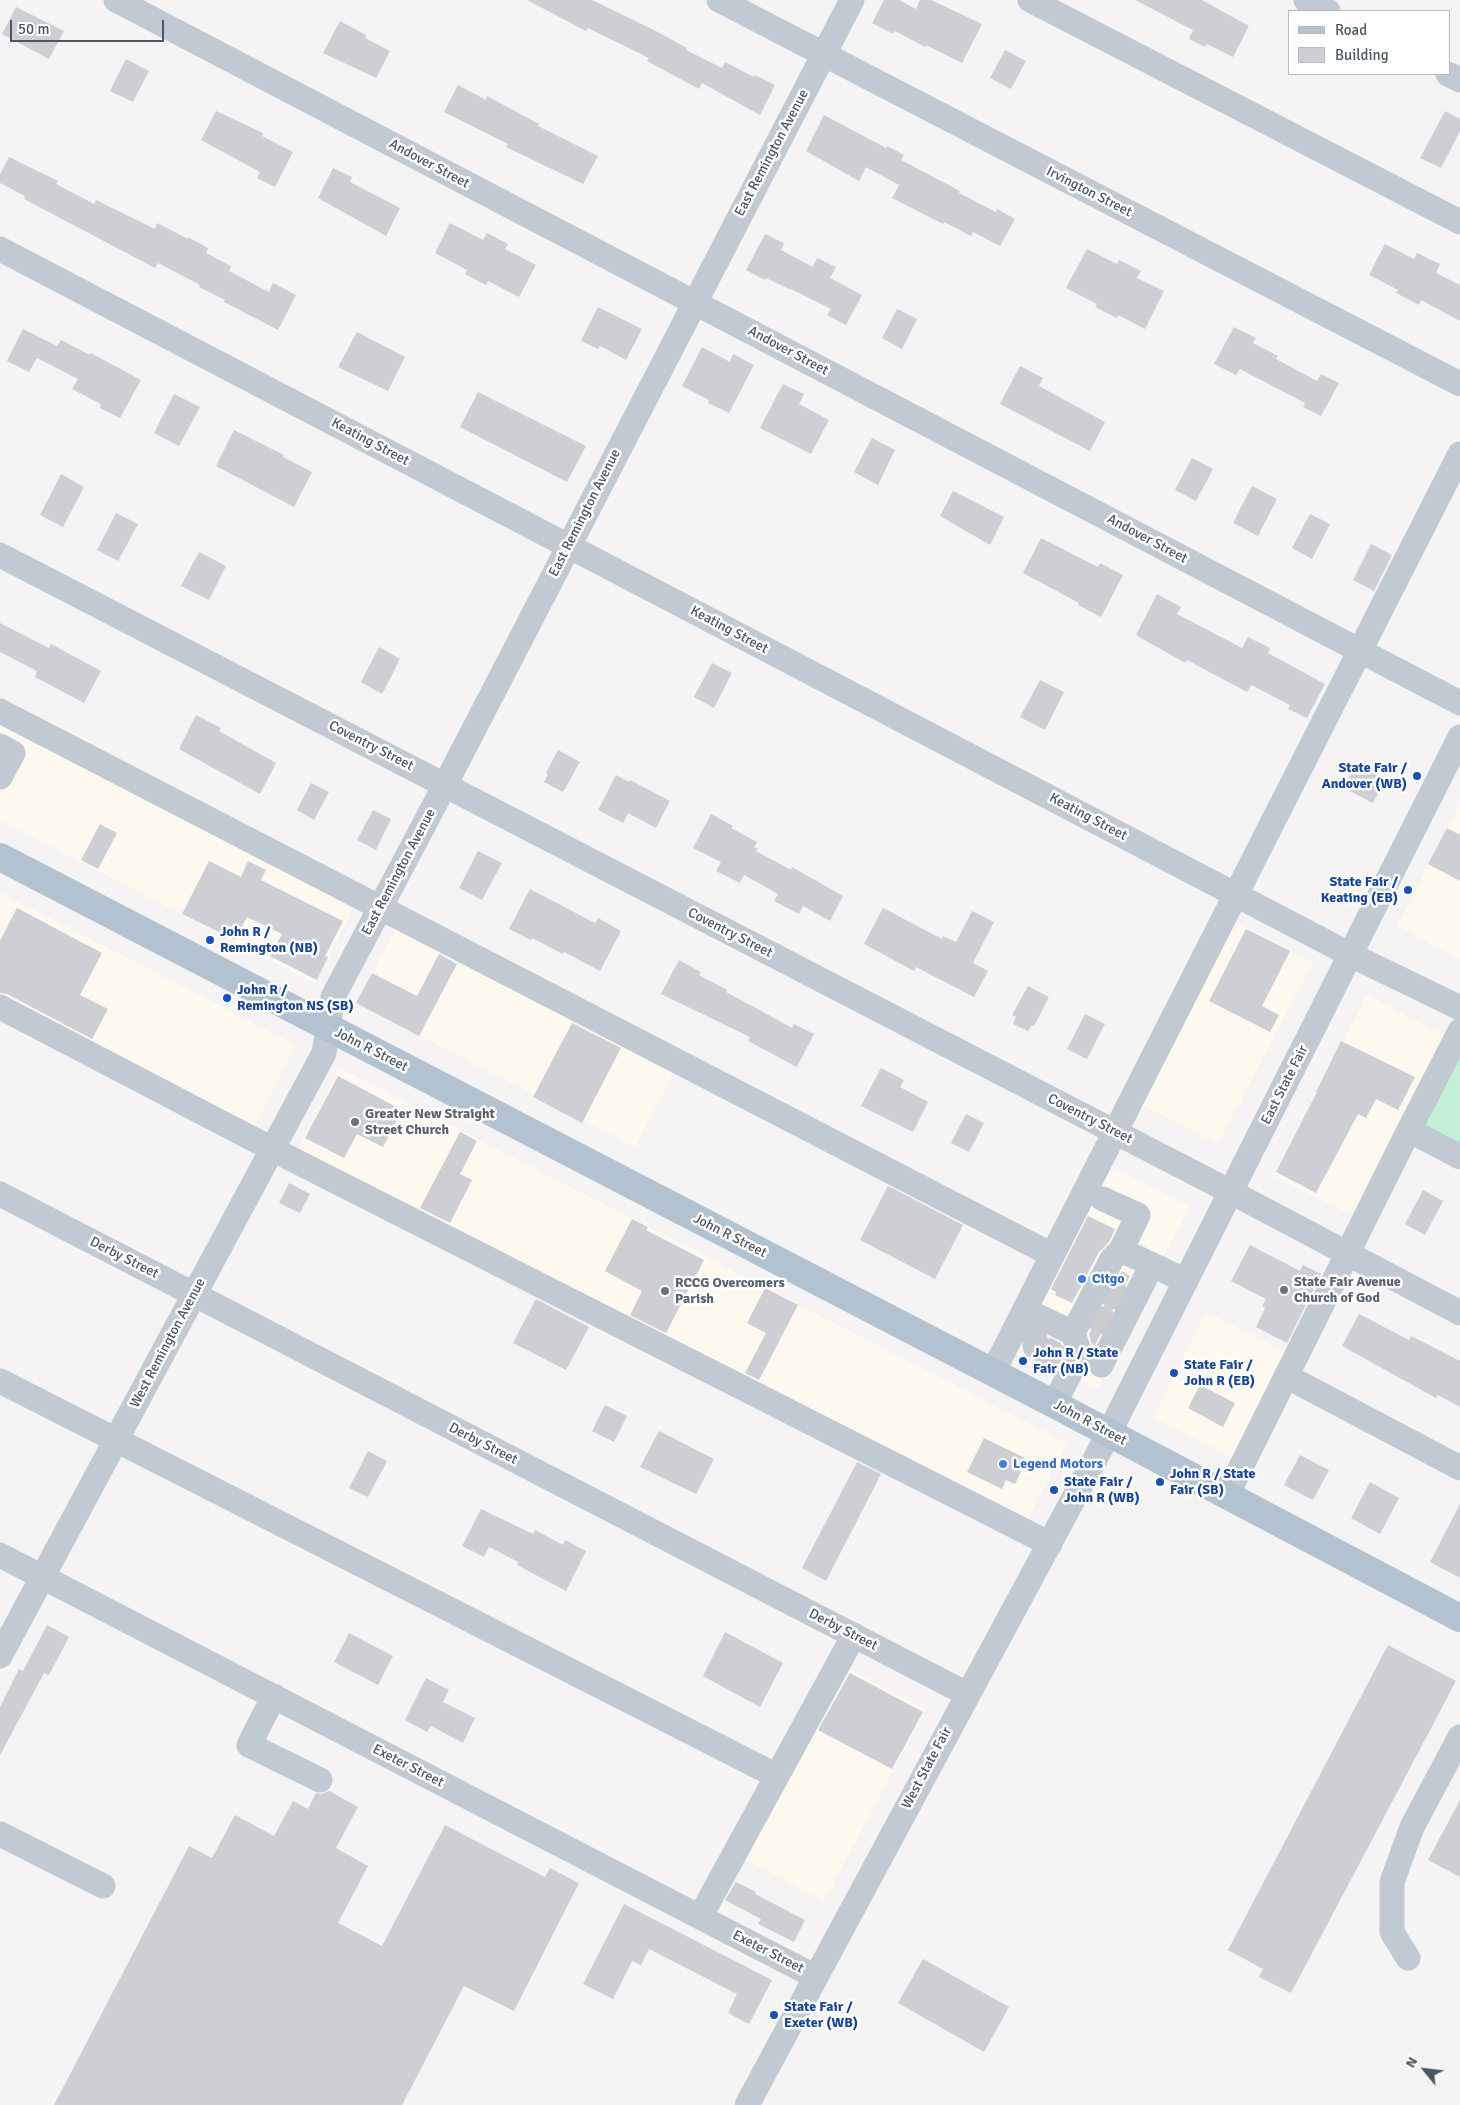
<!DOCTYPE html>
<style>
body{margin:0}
#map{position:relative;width:1460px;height:2105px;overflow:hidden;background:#f5f3f3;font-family:Signika,sans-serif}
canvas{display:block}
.legend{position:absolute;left:1288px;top:10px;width:162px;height:65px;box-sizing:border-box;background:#fff;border:1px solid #b7bbc0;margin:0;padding:6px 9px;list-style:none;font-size:15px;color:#4a5661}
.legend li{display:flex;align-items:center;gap:10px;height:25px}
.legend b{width:25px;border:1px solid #b7bbc0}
.north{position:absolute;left:1400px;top:2045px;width:50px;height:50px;-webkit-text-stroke:4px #fff;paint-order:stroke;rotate:299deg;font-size:14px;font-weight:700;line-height:20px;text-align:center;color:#4a5661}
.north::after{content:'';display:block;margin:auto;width:18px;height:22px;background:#4a5661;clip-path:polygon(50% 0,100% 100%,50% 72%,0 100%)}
.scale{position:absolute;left:10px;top:20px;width:154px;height:22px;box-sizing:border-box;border:2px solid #4a5661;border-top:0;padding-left:6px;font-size:15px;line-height:18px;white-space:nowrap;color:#4a5661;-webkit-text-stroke:4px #fff;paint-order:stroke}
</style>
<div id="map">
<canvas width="1460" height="2105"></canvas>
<ul class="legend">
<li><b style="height:6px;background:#b3c2d1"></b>Road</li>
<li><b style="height:14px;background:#cdcfd5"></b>Building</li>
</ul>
<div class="north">N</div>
<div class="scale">50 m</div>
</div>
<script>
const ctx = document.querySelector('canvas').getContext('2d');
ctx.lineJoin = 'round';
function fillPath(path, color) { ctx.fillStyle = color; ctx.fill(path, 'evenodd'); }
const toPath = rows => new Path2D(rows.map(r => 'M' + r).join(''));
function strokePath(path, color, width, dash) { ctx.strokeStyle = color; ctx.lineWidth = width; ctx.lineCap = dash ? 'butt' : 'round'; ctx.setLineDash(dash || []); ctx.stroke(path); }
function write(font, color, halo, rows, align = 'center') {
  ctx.font = font + ' Signika,sans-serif'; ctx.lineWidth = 5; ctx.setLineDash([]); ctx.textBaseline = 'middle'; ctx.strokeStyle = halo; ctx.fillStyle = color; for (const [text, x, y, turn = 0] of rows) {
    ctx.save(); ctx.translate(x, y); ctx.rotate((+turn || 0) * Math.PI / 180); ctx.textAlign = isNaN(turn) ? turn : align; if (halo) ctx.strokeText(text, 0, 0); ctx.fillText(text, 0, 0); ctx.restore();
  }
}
const commercial = toPath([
 [0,715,357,901,315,984,0,820],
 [1460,804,1460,959,1397,926],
 [0,892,296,1045,252,1131,0,1000],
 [1229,919,1313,962,1218,1144,1134,1101],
 [399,923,676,1068,635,1147,356,1003],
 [1367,995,1446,1036,1354,1217,1274,1176],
 [340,1068,1067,1443,1026,1522,297,1151],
 [1107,1165,1190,1206,1097,1389,1015,1347],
 [1206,1312,1287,1352,1233,1458,1153,1417],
 [843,1666,926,1709,824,1901,741,1857]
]);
const green = toPath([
 [1460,1049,1460,1146,1421,1126]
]);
const building = toPath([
 [527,0,592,0,654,30,687,48,686,50,722,68,725,62,754,77,755,75,775,85,760,115,702,83,699,89,647,61,649,58,588,28,586,31],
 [884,0,899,0,916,9,920,0,931,0,982,24,962,63,926,45,925,47,895,31,893,34,872,23],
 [1135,0,1202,0,1249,26,1233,57,1207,44,1205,47,1189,39,1193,30],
 [16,7,64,31,49,59,2,34],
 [340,21,366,35,365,38,390,51,376,78,323,53],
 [1005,50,1026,61,1011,89,990,78],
 [126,59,149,71,133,102,110,91],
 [458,85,486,100,487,96,539,124,538,126,598,156,583,184,506,147,508,144,444,112],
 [216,111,263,133,262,136,293,152,275,187,257,178,260,172,201,140],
 [1445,111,1460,119,1460,131,1441,168,1420,158],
 [824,115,886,148,887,146,904,155,901,160,960,191,959,193,996,212,997,209,1015,219,1000,246,973,232,971,236,944,222,943,224,892,198,899,185,866,167,859,181,806,151],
 [9,157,58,181,56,184,94,204,96,200,155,229,157,223,188,239,188,237,208,248,206,253,231,266,229,271,269,292,273,283,296,295,278,330,224,302,225,300,199,287,200,285,158,263,155,268,24,199,25,196,0,183,0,174],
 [333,168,352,177,350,182,400,208,386,236,318,198],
 [450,223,483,240,487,233,508,244,505,249,536,265,519,297,488,281,486,285,465,274,467,270,435,253],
 [765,234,784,243,781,250,813,267,817,258,836,267,830,278,862,295,846,325,827,315,831,309,791,289,791,290,766,278,765,280,746,270],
 [1385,244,1414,259,1417,253,1440,264,1436,273,1460,285,1460,321,1421,300,1419,305,1396,293,1398,290,1369,275],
 [1087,249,1117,264,1119,260,1141,271,1137,278,1164,291,1145,329,1118,315,1117,318,1095,307,1097,304,1066,288],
 [598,307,642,329,626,360,600,346,598,349,581,341],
 [897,309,917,319,902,349,882,338],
 [1234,327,1256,338,1253,343,1278,356,1276,359,1317,381,1321,374,1339,383,1321,416,1303,407,1305,403,1240,369,1236,375,1214,364],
 [23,329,57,346,61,340,90,355,91,353,141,380,120,418,100,408,101,404,72,389,78,379,37,358,29,372,7,361],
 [357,332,405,357,388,391,338,367],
 [702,347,730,362,733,354,754,365,729,413,708,403,709,400,682,386],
 [1020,366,1043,378,1039,386,1105,422,1090,451,1000,404],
 [783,384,804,394,799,404,829,420,811,454,760,428],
 [478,392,586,446,567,482,460,427],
 [174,394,200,407,179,446,154,433],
 [234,430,284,455,283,457,312,472,294,507,216,466],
 [872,438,895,450,878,485,854,472],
 [1192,458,1213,469,1196,501,1175,490],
 [61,474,84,487,63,527,40,515],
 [1252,486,1277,499,1258,536,1233,523],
 [953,491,1004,517,990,545,940,516],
 [116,513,138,524,118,561,97,550],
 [1310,514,1330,524,1312,559,1292,548],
 [1041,538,1098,567,1100,563,1123,575,1101,617,1078,605,1079,603,1023,573],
 [1371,544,1392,555,1374,591,1353,580],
 [199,552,226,566,209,600,181,586],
 [1157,594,1181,607,1177,614,1242,648,1248,637,1270,648,1268,653,1325,684,1307,718,1288,709,1290,705,1251,685,1247,692,1187,660,1185,663,1136,635],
 [0,623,49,648,51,644,101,671,84,703,35,677,37,671,0,652],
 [379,647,400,659,382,694,361,682],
 [712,663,732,673,714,708,694,697],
 [1040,680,1064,692,1045,730,1020,717],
 [196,715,221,728,219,731,276,763,260,794,179,749],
 [558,750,580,762,563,792,544,782,548,774,546,773],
 [1356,764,1386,780,1373,803,1344,788],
 [616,775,629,782,630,780,670,801,656,828,628,813,623,823,598,810],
 [311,783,329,792,314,820,297,810],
 [373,810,391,819,376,850,357,840],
 [711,814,733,826,731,828,757,842,754,847,758,849,756,851,791,870,792,867,843,896,830,921,803,906,799,914,774,901,778,894,744,875,740,883,716,871,721,862,693,848],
 [100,824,117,833,98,869,81,860],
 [1447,828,1460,835,1460,881,1428,864],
 [478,851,502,863,482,900,459,888],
 [209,861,241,877,248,861,266,870,261,880,343,921,325,956,328,957,317,980,270,956,282,934,247,917,235,940,182,914],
 [530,889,595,923,598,918,621,931,600,971,564,952,563,954,532,938,531,940,509,929],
 [17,908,102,953,80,995,108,1009,92,1039,7,994,0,993,0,941],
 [883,908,942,939,943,936,956,942,972,911,994,922,973,963,988,971,974,997,916,967,914,971,864,944],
 [1246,929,1290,951,1262,1006,1279,1015,1270,1032,1209,1001],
 [439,954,457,964,419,1036,356,1003,372,973,417,996],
 [679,960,701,972,699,975,727,990,726,992,754,1007,792,1028,794,1024,814,1034,797,1067,748,1041,750,1037,661,994],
 [1028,986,1049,997,1034,1026,1032,1025,1028,1031,1013,1024,1016,1017,1012,1015],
 [1085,1014,1105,1024,1087,1059,1067,1049],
 [572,1023,621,1048,582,1123,533,1097],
 [1341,1041,1415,1077,1398,1110,1376,1099,1366,1118,1358,1114,1316,1193,1276,1172,1317,1092,1316,1092],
 [881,1068,904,1080,900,1087,928,1102,913,1132,861,1106],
 [338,1076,402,1110,383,1147,357,1134,344,1158,305,1138],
 [966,1114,984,1123,969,1152,951,1143],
 [460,1132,477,1141,460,1174,472,1180,450,1223,420,1208],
 [289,1183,310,1194,300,1213,279,1203],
 [888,1186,963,1225,935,1279,860,1240],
 [1423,1190,1443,1201,1425,1235,1405,1224],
 [1088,1216,1115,1229,1109,1242,1099,1252,1072,1303,1055,1295,1056,1292,1051,1289],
 [632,1219,648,1227,646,1230,704,1260,666,1333,630,1315,642,1291,605,1271],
 [1250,1245,1300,1271,1303,1265,1321,1274,1287,1343,1256,1327,1265,1308,1262,1306,1266,1299,1231,1281],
 [1122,1271,1130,1276,1095,1345,1091,1343,1089,1334],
 [765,1288,798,1305,759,1380,745,1373,766,1333,747,1323],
 [536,1299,589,1327,566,1370,513,1343],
 [1359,1314,1409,1340,1411,1336,1460,1361,1460,1407,1438,1395,1436,1398,1342,1346],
 [1049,1337,1061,1343,1064,1353,1058,1365,1048,1359,1052,1355,1053,1348],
 [1200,1385,1235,1403,1223,1427,1188,1408],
 [605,1405,627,1416,614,1442,592,1431],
 [659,1431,714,1459,696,1494,640,1467],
 [984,1438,1027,1459,1015,1484,1006,1480,1002,1489,967,1472],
 [368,1451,387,1461,368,1497,349,1488],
 [1300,1455,1329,1470,1313,1500,1284,1485],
 [857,1462,881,1474,826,1581,802,1568],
 [1370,1482,1399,1498,1380,1534,1351,1518],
 [1460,1504,1460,1578,1430,1562],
 [481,1509,533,1534,535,1530,563,1545,565,1540,586,1551,566,1591,517,1565,518,1562,489,1547,484,1557,462,1546],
 [47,1625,69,1637,49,1675,44,1673,0,1755,0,1707,19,1669,23,1671],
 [725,1632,783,1663,760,1707,703,1676],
 [349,1633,393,1656,378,1685,334,1662],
 [1388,1645,1456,1681,1291,1993,1259,1977,1263,1969,1228,1950],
 [850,1673,923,1712,892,1769,818,1730],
 [426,1678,449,1690,443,1702,475,1718,463,1743,431,1726,427,1732,405,1720],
 [329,1791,358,1807,336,1848,368,1866,338,1923,382,1946,445,1825,545,1877,550,1868,579,1883,514,2011,464,1986,402,2105,54,2105,189,1846,212,1858,235,1815,274,1836,293,1801,308,1809,316,1793,321,1794],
 [1460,1800,1460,1877,1428,1860],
 [736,1882,756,1892,755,1894,805,1920,794,1942,758,1924,761,1919,725,1900],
 [624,1904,772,1980,749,2024,728,2013,737,1994,649,1949,641,1965,632,1961,613,1999,583,1984],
 [923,1959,1009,2007,984,2052,898,2003]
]);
const minorTunnel = toPath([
 [1099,1288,1122,1299],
 [1086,1313,1110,1324],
 [1039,1348,1063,1360]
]);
const minor = toPath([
 [116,0,1460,703],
 [719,0,1460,384],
 [1030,0,1460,222],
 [1306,0,1328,11],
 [1448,74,1460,80],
 [0,249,1351,955,1460,1008],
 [0,555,1231,1192,1460,1313],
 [0,711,1052,1255],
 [0,746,13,753,0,777],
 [0,1007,272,1149,1050,1544],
 [1409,1130,1460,1157],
 [0,1194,967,1694],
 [1103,1199,1138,1215,1121,1250,1186,1281],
 [1025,1310,1073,1333,1080,1354,1054,1404],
 [1034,1315,1035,1346,1039,1348],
 [1073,1333,1112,1259,1121,1250],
 [1101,1365,1152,1265],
 [993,1372,1460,454],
 [1286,1376,1460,1468],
 [0,1381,777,1776],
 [1227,1495,1409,1130,1460,1031],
 [0,1555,816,1977],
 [0,1656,324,1053,333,997,445,785,852,0],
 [274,1696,249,1745,320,1780],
 [0,1834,103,1886],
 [700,1917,854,1635],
 [1408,1958,1392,1932,1392,1882,1412,1827,1460,1737],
 [747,2105,1109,1433,1460,737]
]);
const major = toPath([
 [0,857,1054,1404,1460,1618]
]);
const markers = [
 [1417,776,5,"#1a4fb4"],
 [1408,890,5,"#1a4fb4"],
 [210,940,5,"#1a4fb4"],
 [227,998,5,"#1a4fb4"],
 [355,1122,5,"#6b7280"],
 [1082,1279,5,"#3f7fe0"],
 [1284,1290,5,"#6b7280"],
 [665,1291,5,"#6b7280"],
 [1023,1361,5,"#1a4fb4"],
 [1174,1373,5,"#1a4fb4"],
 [1003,1464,5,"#3f7fe0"],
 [1160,1482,5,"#1a4fb4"],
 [1054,1490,5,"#1a4fb4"],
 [774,2015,5,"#1a4fb4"]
];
const streetNames = [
 ["East Remington Avenue",772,153,-62],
 ["Andover Street",429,164,28],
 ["Irvington Street",1089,192,27],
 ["Andover Street",788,351,28],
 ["Keating Street",370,442,28],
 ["East Remington Avenue",585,513,-63],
 ["Andover Street",1147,539,28],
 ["Keating Street",729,630,28],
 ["Coventry Street",371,746,27],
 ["Keating Street",1088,817,28],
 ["East Remington Avenue",399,872,-62],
 ["Coventry Street",730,933,27],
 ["John R Street",371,1050,27],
 ["East State Fair",1285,1085,-63],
 ["Coventry Street",1090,1119,27],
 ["John R Street",730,1236,27],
 ["Derby Street",124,1258,27],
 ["West Remington Avenue",168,1343,-62],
 ["John R Street",1090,1423,28],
 ["Derby Street",483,1444,27],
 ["Derby Street",843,1630,27],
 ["Exeter Street",408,1766,27],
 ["West State Fair",927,1768,-62],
 ["Exeter Street",768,1952,27]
];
const transitNames = [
 ["State Fair /",1407,768,"right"],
 ["Andover (WB)",1407,784,"right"],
 ["State Fair /",1398,882,"right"],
 ["Keating (EB)",1398,898,"right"],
 ["John R /",220,932],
 ["Remington (NB)",220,948],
 ["John R /",237,990],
 ["Remington NS (SB)",237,1006],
 ["John R / State",1033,1353],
 ["Fair (NB)",1033,1369],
 ["State Fair /",1184,1365],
 ["John R (EB)",1184,1381],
 ["John R / State",1170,1474],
 ["Fair (SB)",1170,1490],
 ["State Fair /",1064,1482],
 ["John R (WB)",1064,1498],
 ["State Fair /",784,2007],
 ["Exeter (WB)",784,2023]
];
const worshipNames = [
 ["Greater New Straight",365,1114],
 ["Street Church",365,1130],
 ["State Fair Avenue",1294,1282],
 ["Church of God",1294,1298],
 ["RCCG Overcomers",675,1283],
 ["Parish",675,1299]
];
const shopNames = [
 ["Citgo",1092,1279],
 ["Legend Motors",1013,1464]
];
fillPath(commercial, '#fdf9ef');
fillPath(green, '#c3f1d5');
fillPath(building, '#cdcfd5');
strokePath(minorTunnel, '#caccce', 25, [25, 12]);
strokePath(minor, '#c1cad2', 25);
strokePath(major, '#b3c2d1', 28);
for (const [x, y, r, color] of markers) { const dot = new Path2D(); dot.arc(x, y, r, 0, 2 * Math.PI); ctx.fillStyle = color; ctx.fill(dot); strokePath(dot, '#fff', 2); }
write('14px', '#4a5661', '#fff', streetNames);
write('bold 14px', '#164399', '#fff', transitNames, 'left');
write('bold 14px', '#5b616d', '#fff', worshipNames, 'left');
write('bold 14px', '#366cbe', '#fff', shopNames, 'left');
</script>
